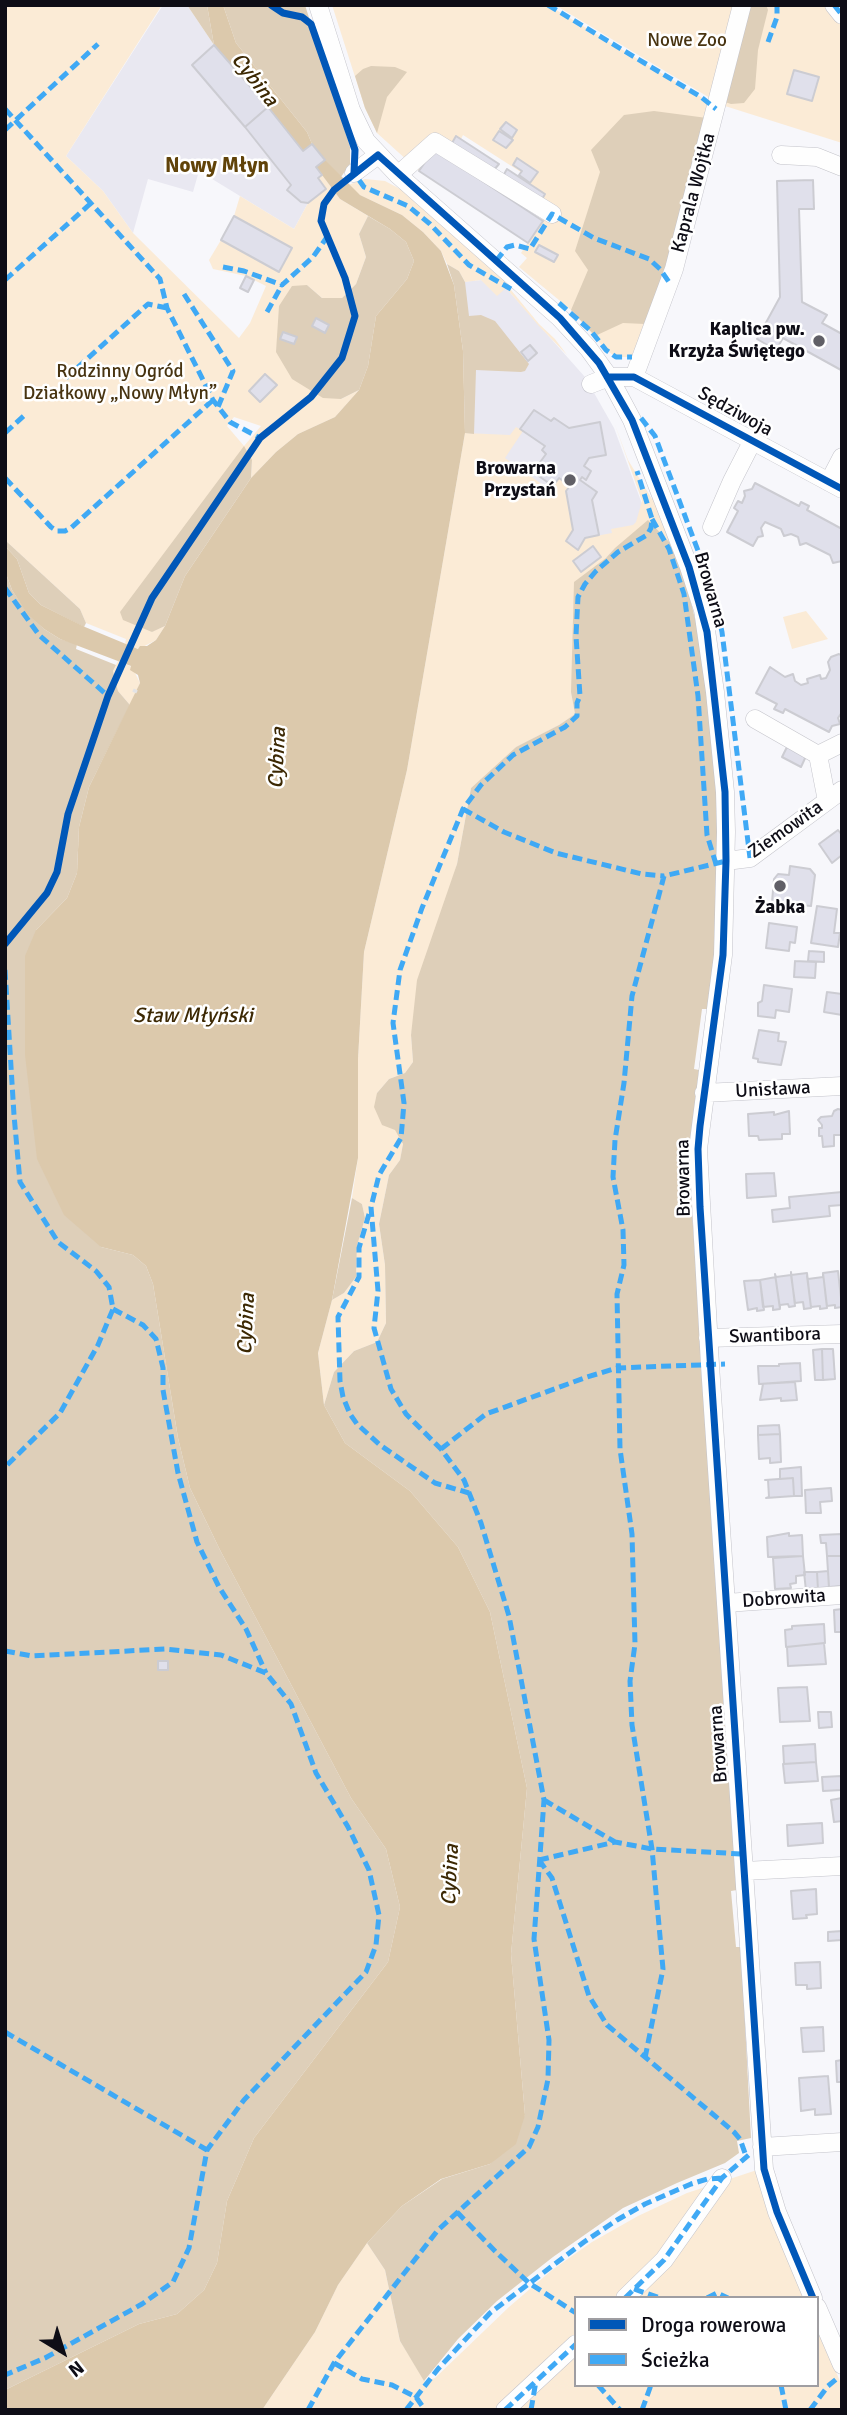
<!DOCTYPE html>
<meta charset="utf-8">
<style>
body{margin:0}
#map{position:relative;width:847px;height:2415px;overflow:hidden;background:#f7f7fb;font-family:Signika,sans-serif}
canvas{display:block}
.frame{position:absolute;inset:0;border:7px solid #0e0d16;pointer-events:none}
.legend{position:absolute;left:574px;top:2296px;width:245px;height:91px;box-sizing:border-box;background:#fff;border:2px solid #9f9ea2;margin:0;padding:9px 12px;list-style:none;font-size:21px;color:#0e0d16}
.legend li{display:flex;align-items:center;gap:14px;height:35px}
.legend b{width:35px;border:2px solid #9f9ea2}
.north{position:absolute;left:28px;top:2317px;width:70px;height:70px;-webkit-text-stroke:5px #fff;paint-order:stroke;rotate:142deg;font-size:19px;font-weight:700;line-height:28px;text-align:center;color:#0e0d16}
.north::after{content:'';display:block;margin:auto;width:24px;height:32px;background:#0e0d16;clip-path:polygon(50% 0,100% 100%,50% 72%,0 100%)}
</style>
<div id="map">
<canvas width="847" height="2415"></canvas>
<div class="frame"></div>
<ul class="legend">
<li><b style="height:9px;background:#0057b8"></b>Droga rowerowa</li>
<li><b style="height:9px;background:#3fa9f5"></b>Ścieżka</li>
</ul>
<div class="north">N</div>
</div>
<script>
const ctx = document.querySelector('canvas').getContext('2d');
ctx.lineJoin = 'round';
function fillPath(path, color) { ctx.fillStyle = color; ctx.fill(path, 'evenodd'); }
const toPath = rows => new Path2D(rows.map(r => 'M' + r).join(''));
function strokePath(path, color, width, dash) { ctx.strokeStyle = color; ctx.lineWidth = width; ctx.lineCap = dash ? 'butt' : 'round'; ctx.setLineDash(dash || []); ctx.stroke(path); }
function write(font, color, halo, rows, align = 'center') {
  ctx.font = font + ' Signika,sans-serif'; ctx.lineWidth = 5; ctx.setLineDash([]); ctx.textBaseline = 'middle'; ctx.strokeStyle = halo; ctx.fillStyle = color; for (const [text, x, y, turn = 0] of rows) {
    ctx.save(); ctx.translate(x, y); ctx.rotate((+turn || 0) * Math.PI / 180); ctx.textAlign = isNaN(turn) ? turn : align; if (halo) ctx.strokeText(text, 0, 0); ctx.fillText(text, 0, 0); ctx.restore();
  }
}
const built = toPath([
 [163,5,187,5,214,45,303,150,312,144,325,160,316,167,322,175,318,179,326,189,308,203,294,229,199,171,193,192,148,179,133,233,103,191,66,156],
 [481,280,506,288,585,377,614,428,648,520,559,725,516,747,465,433,462,282]
]);
const green = toPath([
 [5,5,162,5,66,156,103,191,133,233,239,338,250,323,266,286,246,276,213,269,209,260,221,240,279,272,292,248,234,216,240,196,294,229,308,203,326,189,318,178,322,175,340,199,368,216,359,234,366,257,356,284,342,298,322,298,307,285,341,399,359,390,335,417,298,434,276,452,251,478,252,460,151,632,165,626,156,640,139,649,125,644,126,639,86,623,80,609,5,540],
 [234,417,261,426,244,446,227,426],
 [332,5,548,5,701,97,710,106,665,276,632,357,616,357,606,350,571,310,519,267,527,258,521,253,542,221,541,201,545,194,525,181,527,176,463,135,461,139,456,136,452,143,434,149,419,171,377,133,365,108],
 [555,5,738,5,710,98],
 [748,5,842,5,842,143,725,106],
 [365,179,385,181,402,190,510,285,511,290,539,324,555,339,567,355,538,325,506,288,497,296,481,280,465,282,459,271,447,264,441,251,423,232,402,215,360,195,348,185],
 [614,422,628,460,652,499,654,498,672,545,615,548,606,558,571,692,575,714,559,725,516,747,471,788,457,864,411,1035,413,1062,405,1073,389,1079,377,1093,403,1144,400,1160,389,1175,379,1224,385,1265,386,1323,377,1342,354,1351,334,1372,324,1405,318,1353,332,1300,344,1293,356,1277,357,1246,365,1218,362,1204,352,1198,358,1158,358,1059,364,952,407,770,465,433,510,435,516,427,523,431,505,458,550,490,559,478,570,486,566,491,573,530,566,541,578,550,585,538,612,533,611,529,633,525,636,522,642,501],
 [806,611,828,639,792,649,783,617],
 [118,661,132,667,140,683,130,705,118,691,113,671],
 [757,2170,805,2298,576,2298,576,2385,817,2385,817,2327,842,2386,842,2410,262,2410,315,2332,338,2285,367,2243,385,2270,400,2341,425,2381,435,2378,509,2307,552,2270,592,2242,638,2216,687,2193]
]);
const forest = toPath([
 [187,5,207,5,214,45],
 [223,5,305,5,350,147,350,164,341,177,334,172,312,144,307,132,236,43],
 [748,5,766,5,768,10,758,50,755,89,744,103,731,104,722,101],
 [371,66,395,67,407,72,387,97,377,133,365,108,355,76,363,69],
 [654,111,707,118,665,276,645,324,623,323,595,336,571,310,588,270,575,251,600,172,591,150,624,115],
 [368,216,390,229,406,242,414,261,407,279,376,316,368,366,359,390,341,399,323,398,292,379,276,352,279,306,292,286,307,285,322,298,342,298,356,284,366,257,359,234],
 [447,264,459,271,465,282,469,316,481,315,495,321,529,364,525,371,521,372,476,370,474,434,465,433,463,351,454,285],
 [244,446,252,460,251,478,185,576,165,626,152,632,123,620,120,612],
 [648,520,672,545,689,594,701,644,718,804,717,908,714,956,707,1009,702,1009,694,1069,699,1070,691,1140,690,1181,737,1890,731,1891,736,1947,741,1947,751,2138,737,2141,739,2153,725,2163,677,2183,623,2208,553,2257,497,2301,458,2339,424,2381,400,2341,385,2270,367,2243,402,2206,442,2179,490,2164,525,2115,511,1954,527,1788,490,1612,458,1547,410,1491,345,1443,324,1405,334,1372,354,1351,377,1342,386,1323,385,1265,379,1224,389,1175,400,1160,403,1144,395,1130,382,1125,374,1107,377,1093,389,1079,405,1073,413,1062,411,1035,417,980,457,864,471,788,516,747,559,725,575,714,571,692,574,582,606,558,615,548],
 [5,540,80,609,86,623,84,627,41,605,29,593,17,559,5,546],
 [5,571,12,590,27,613,44,629,60,639,77,644,76,649,116,665,113,671,118,691,130,705,89,787,79,827,77,873,67,898,36,930,101,1247,133,1255,146,1266,153,1284,178,1438,190,1488,220,1550,351,1798,386,1849,400,1907,388,1962,254,2138,227,2201,217,2263,204,2290,177,2314,139,2324,5,2390],
 [352,1198,362,1204,365,1218,357,1246,356,1277,344,1293,332,1300]
]);
const water = toPath([
 [207,5,223,5,236,43,307,132,312,144,303,151,214,45],
 [325,160,360,195,402,215,423,232,441,251,454,285,463,351,465,433,407,770,364,952,358,1059,358,1158,332,1300,318,1353,324,1405,345,1443,410,1491,458,1547,490,1612,527,1788,511,1954,525,2115,516,2144,490,2164,441,2179,402,2206,367,2243,338,2285,315,2332,262,2410,5,2410,5,2390,139,2324,177,2314,204,2290,217,2263,227,2201,254,2138,388,1962,400,1907,386,1849,351,1798,220,1550,190,1488,178,1438,153,1284,146,1266,133,1255,101,1247,64,1215,37,1159,25,1055,25,956,36,930,67,898,77,873,79,827,89,787,140,683,138,675,130,670,131,666,60,639,44,629,27,614,12,590,5,571,5,546,17,559,29,593,41,605,85,627,138,649,140,646,147,646,156,640,165,626,185,576,251,478,276,452,298,434,335,417,359,390,368,366,376,316,407,279,414,261,406,242,390,229,340,199,316,167]
]);
const building = toPath([
 [214,45,268,107,245,127,192,65,214,45],
 [794,70,819,77,812,101,787,94,794,70],
 [268,107,303,151,312,144,325,160,316,167,322,175,318,178,326,189,308,203,301,202,287,190,291,185,245,127,268,107],
 [506,122,517,130,512,138,500,129,506,122],
 [499,131,513,140,506,148,493,140,499,131],
 [456,136,499,164,494,170,452,143,456,136],
 [434,149,543,221,528,243,419,171,434,149],
 [517,158,538,172,530,183,519,175,522,171,513,165,517,158],
 [507,169,545,194,541,201,503,176,507,169],
 [813,180,814,209,799,209,802,302,827,315,822,323,842,334,841,370,783,338,776,350,757,339,780,297,777,181,813,180],
 [234,216,292,248,279,272,221,240,234,216],
 [539,245,558,255,554,262,535,252,539,245],
 [246,276,254,280,248,292,240,288,246,276],
 [316,318,329,325,325,333,312,326,316,318],
 [283,332,297,337,294,344,280,339,283,332],
 [530,345,537,353,528,361,521,352,530,345],
 [265,374,277,385,260,402,249,391,265,374],
 [534,410,551,421,554,418,569,428,600,422,606,455,589,458,584,466,591,471,586,480,582,477,580,480,597,492,592,500,599,535,585,538,578,550,566,541,573,530,566,491,570,486,559,478,553,486,533,472,546,454,542,450,545,446,520,429,534,410],
 [755,483,799,506,801,502,809,506,807,510,842,529,842,561,833,563,830,555,806,543,800,545,798,537,791,534,784,536,781,529,765,522,761,528,763,536,758,537,753,546,727,532,738,511,734,508,738,501,742,503,745,496,744,491,752,489,755,483],
 [593,546,601,557,581,572,573,561,593,546],
 [839,654,842,656,842,712,838,718,840,724,832,726,829,732,785,709,783,713,774,709,777,704,756,693,770,667,785,677,793,674,795,681,801,685,808,683,807,679,820,675,821,679,826,678,830,670,828,662,831,657,839,654],
 [788,745,807,754,801,767,782,757,788,745],
 [838,830,842,835,842,855,832,863,819,844,838,830],
 [790,866,810,869,815,875,811,906,772,902,774,879,778,874,789,875,790,866],
 [817,906,837,909,834,933,840,933,838,947,811,943,817,906],
 [769,923,797,927,795,943,790,942,789,951,766,948,769,923],
 [809,951,824,952,824,962,808,961,809,951],
 [795,961,816,962,815,978,794,977,795,961],
 [764,985,792,989,789,1012,776,1010,775,1018,758,1016,758,1003,762,1001,764,985],
 [827,992,842,994,842,1015,824,1012,827,992],
 [759,1030,779,1033,778,1041,786,1042,781,1065,758,1062,758,1059,753,1058,759,1030],
 [838,1109,842,1110,842,1135,834,1135,834,1146,823,1147,822,1136,819,1136,819,1128,822,1128,822,1125,818,1120,821,1117,832,1116,834,1111,838,1109],
 [789,1111,790,1134,782,1134,782,1139,759,1140,758,1136,749,1136,748,1114,774,1112,774,1115,789,1111],
 [774,1173,776,1196,747,1198,746,1174,774,1173],
 [842,1192,842,1205,829,1206,830,1216,773,1222,772,1210,790,1208,789,1197,842,1192],
 [838,1271,842,1307,835,1308,835,1305,827,1306,823,1273,838,1271],
 [791,1272,795,1306,789,1307,788,1304,780,1305,780,1308,775,1274,776,1277,791,1275,791,1272],
 [807,1273,811,1308,804,1309,803,1302,795,1303,791,1275,807,1273],
 [823,1273,827,1308,820,1309,820,1306,811,1307,807,1276,808,1279,823,1277,823,1273],
 [775,1274,780,1309,773,1310,773,1306,763,1307,760,1280,776,1277,775,1274],
 [760,1280,764,1310,757,1311,757,1308,748,1310,744,1281,760,1280],
 [822,1349,823,1380,815,1380,813,1350,822,1349],
 [822,1349,833,1349,835,1379,823,1380,822,1349],
 [800,1363,801,1381,759,1384,758,1366,779,1366,779,1364,800,1363],
 [795,1382,797,1400,781,1401,781,1398,760,1400,763,1384,759,1384,795,1382],
 [779,1425,780,1434,758,1435,758,1426,779,1425],
 [780,1434,781,1462,770,1463,770,1458,759,1459,758,1435,780,1434],
 [801,1467,802,1496,794,1496,793,1478,780,1479,780,1469,801,1467],
 [793,1478,794,1496,766,1498,769,1497,768,1480,765,1480,793,1478],
 [831,1488,832,1501,820,1502,821,1513,806,1513,805,1490,831,1488],
 [789,1533,789,1536,802,1535,803,1556,768,1557,767,1537,789,1533],
 [842,1534,842,1556,827,1556,826,1543,821,1543,820,1535,842,1534],
 [803,1556,805,1575,796,1576,796,1583,790,1584,791,1588,775,1589,773,1558,803,1556],
 [827,1556,842,1556,842,1586,829,1587,827,1556],
 [828,1571,829,1589,818,1590,817,1572,828,1571],
 [804,1572,817,1572,818,1590,806,1591,804,1572],
 [842,1609,842,1632,835,1632,834,1610,842,1609],
 [824,1624,825,1643,786,1647,785,1630,792,1629,792,1626,824,1624],
 [824,1643,826,1664,788,1666,787,1647,824,1643],
 [158,1661,168,1661,168,1670,158,1670,158,1661],
 [807,1687,810,1721,780,1722,778,1688,807,1687],
 [818,1712,831,1712,832,1727,819,1728,818,1712],
 [815,1744,816,1762,784,1764,783,1746,815,1744],
 [816,1762,818,1781,785,1783,783,1764,816,1762],
 [842,1776,842,1790,823,1791,822,1777,842,1776],
 [842,1798,842,1821,834,1822,831,1800,842,1798],
 [822,1823,823,1843,788,1846,787,1825,822,1823],
 [816,1889,817,1914,806,1915,807,1918,793,1919,791,1891,816,1889],
 [842,1931,842,1940,828,1941,828,1932,842,1931],
 [820,1962,821,1988,807,1989,807,1985,796,1985,795,1963,820,1962],
 [823,2027,824,2051,803,2052,801,2028,823,2027],
 [842,2060,842,2082,837,2082,836,2061,842,2060],
 [828,2076,831,2114,815,2115,815,2109,801,2111,799,2078,828,2076]
]);
const path = toPath([
 [133,690,137,692]
]);
const minor = toPath([
 [318,5,351,110,366,141,398,175,560,318,588,348,609,377,632,420,689,567,703,610,715,692,725,792,726,832,723,955,698,1149,710,1365,764,2169,777,2212,813,2298],
 [834,5,842,15],
 [781,155,817,157,842,167],
 [354,173,378,155],
 [398,175,435,142,552,214],
 [634,377,674,269,742,5],
 [591,384,609,377,634,377,842,489],
 [829,482,842,457],
 [712,527,732,481,753,440],
 [755,719,818,755],
 [827,801,818,755,842,743],
 [726,861,750,858,842,790],
 [704,1093,842,1086],
 [708,1338,842,1334],
 [726,1603,842,1595],
 [744,1871,842,1866],
 [762,2147,842,2142],
 [625,2298,664,2260,722,2178],
 [817,2307,842,2365],
 [505,2410,576,2344]
]);
const quiet = toPath([
 [548,5,701,97,716,109],
 [834,5,842,15],
 [768,42,777,17,777,5],
 [5,109,160,279,167,308,213,400,230,422,260,438],
 [5,130,98,44],
 [355,167,354,173,364,187,408,206,430,224,469,265,511,289],
 [496,261,507,247,515,245,530,249,552,214,594,238,649,259,660,269,669,282],
 [223,267,244,271,282,285,313,257,327,237],
 [5,280,90,204],
 [184,294,233,371,218,407],
 [559,303,591,331,606,350,616,357,632,357],
 [267,312,282,285],
 [66,378,148,304,167,308],
 [641,418,655,436,712,588,722,632,750,858],
 [5,433,27,413],
 [5,478,51,527,57,531,65,531,71,528,213,400],
 [652,519,669,549,684,594,698,696,707,835,716,864],
 [5,588,39,635,108,696],
 [463,809,504,832,556,853,642,874,664,876],
 [5,970,14,1115,20,1182,58,1242,96,1271,109,1287,113,1309,98,1345,60,1413,5,1467],
 [369,1214,359,1248,359,1277,338,1317,340,1381,343,1397,350,1414,357,1424,380,1445,435,1483,469,1493],
 [113,1309,143,1325,156,1339,163,1368,163,1390,178,1473,197,1542,219,1587,246,1629,266,1673],
 [441,1449,486,1414,587,1377,617,1368,725,1364],
 [5,1651,32,1656,165,1649,221,1655,266,1673,291,1704,316,1773,348,1827,369,1870,379,1915,376,1945,366,1972,244,2100,207,2150,189,2248,173,2282,142,2304,45,2358,5,2375],
 [544,1800,615,1842],
 [539,1860,552,1878,589,1996,607,2025,734,2132,740,2139,746,2156],
 [539,1860,615,1842,652,1849,742,1854],
 [5,2032,207,2150],
 [645,2058,663,1969,652,1849,632,1725,630,1681,635,1644,632,1534,620,1449,617,1294,624,1265,623,1230,613,1177,615,1140,624,1083,632,996,664,876,726,861],
 [457,2212,496,2252,529,2283,576,2313],
 [634,2289,660,2298],
 [625,2298,664,2260,722,2178,751,2153],
 [707,2298,717,2293,728,2298],
 [334,2363,362,2379,392,2385,416,2397,425,2410],
 [598,2385,620,2410],
 [781,2385,786,2410],
 [308,2410,334,2363,438,2230,529,2147,538,2127,548,2079,549,2040,534,1939,544,1800,509,1616,481,1523,464,1480,441,1449,406,1414,391,1389,374,1328,378,1291,371,1207,379,1175,401,1138,404,1103,393,1023,400,970,422,908,463,809,481,785,513,755,565,727,577,716,577,703,580,696,576,636,578,597,585,584,596,571,618,552,647,535,651,528,652,519,637,471],
 [406,2410,438,2369,490,2313,584,2242,617,2220,645,2204,691,2184,707,2179,722,2178],
 [505,2410,576,2344],
 [531,2410,536,2381],
 [642,2410,651,2385],
 [810,2410,828,2386,839,2377]
]);
const cycleway = toPath([
 [271,5,283,13,302,17,311,24,355,150,354,173],
 [609,377,634,377,842,489],
 [5,944,47,893,57,872,68,814,108,696,152,598,260,438,311,397,342,358,355,316,345,278,321,221,324,204,334,190,378,155,560,318,599,363,632,420,689,567,707,632,725,792,726,861,723,955,700,1126,698,1149,700,1207,764,2169,777,2212,813,2298]
]);
const markers = [
 [819,341,7,"#605f66"],
 [570,480,7,"#605f66"],
 [780,886,7,"#605f66"]
];
const parkNames = [
 ["Nowe Zoo",687,41],
 ["Rodzinny Ogród",120,372],
 ["Działkowy „Nowy Młyn”",120,394]
];
const streetNames = [
 ["Kaprala Wojtka",694,193,-75],
 ["Sędziwoja",735,412,29],
 ["Browarna",710,590,74],
 ["Ziemowita",786,830,-35],
 ["Unisława",773,1090,-3],
 ["Browarna",684,1178,-91],
 ["Swantibora",775,1336,-2],
 ["Dobrowita",784,1599,-4],
 ["Browarna",719,1744,-94]
];
const poiNames = [
 ["Kaplica pw.",805,330],
 ["Krzyża Świętego",805,352],
 ["Browarna",556,469],
 ["Przystań",556,491],
 ["Żabka",780,908,"center"]
];
const waterNames = [
 ["Cybina",254,80,52],
 ["Cybina",278,758,-87],
 ["Staw Młyński",193,1016],
 ["Cybina",247,1324,-87],
 ["Cybina",451,1875,-87]
];
const neighbourhoodNames = [
 ["Nowy Młyn",217,166]
];
fillPath(built, '#e9e8f1');
fillPath(green, '#fbebd6');
fillPath(forest, '#decfb9');
fillPath(water, '#dcc9ac');
fillPath(building, '#e0e0eb');
strokePath(building, '#ccccd2', 2);
strokePath(minor, '#c3c3ca', 19);
strokePath(path, '#e3e3e5', 3.5, [5, 3.5]);
strokePath(minor, '#fefefe', 18);
strokePath(quiet, '#3fa9f5', 5, [10, 5]);
strokePath(cycleway, '#0057b8', 7);
for (const [x, y, r, color] of markers) { const dot = new Path2D(); dot.arc(x, y, r, 0, 2 * Math.PI); ctx.fillStyle = color; ctx.fill(dot); strokePath(dot, '#fff', 2.5); }
write('19px', '#483411', '#fff', parkNames);
write('19px', '#0e0d16', '#fff', streetNames);
write('bold 19px', '#0e0d16', '#fff', poiNames, 'right');
write('italic 21px', '#3c2803', '#fff', waterNames);
write('bold 21px', '#614309', '#fff', neighbourhoodNames);
</script>
